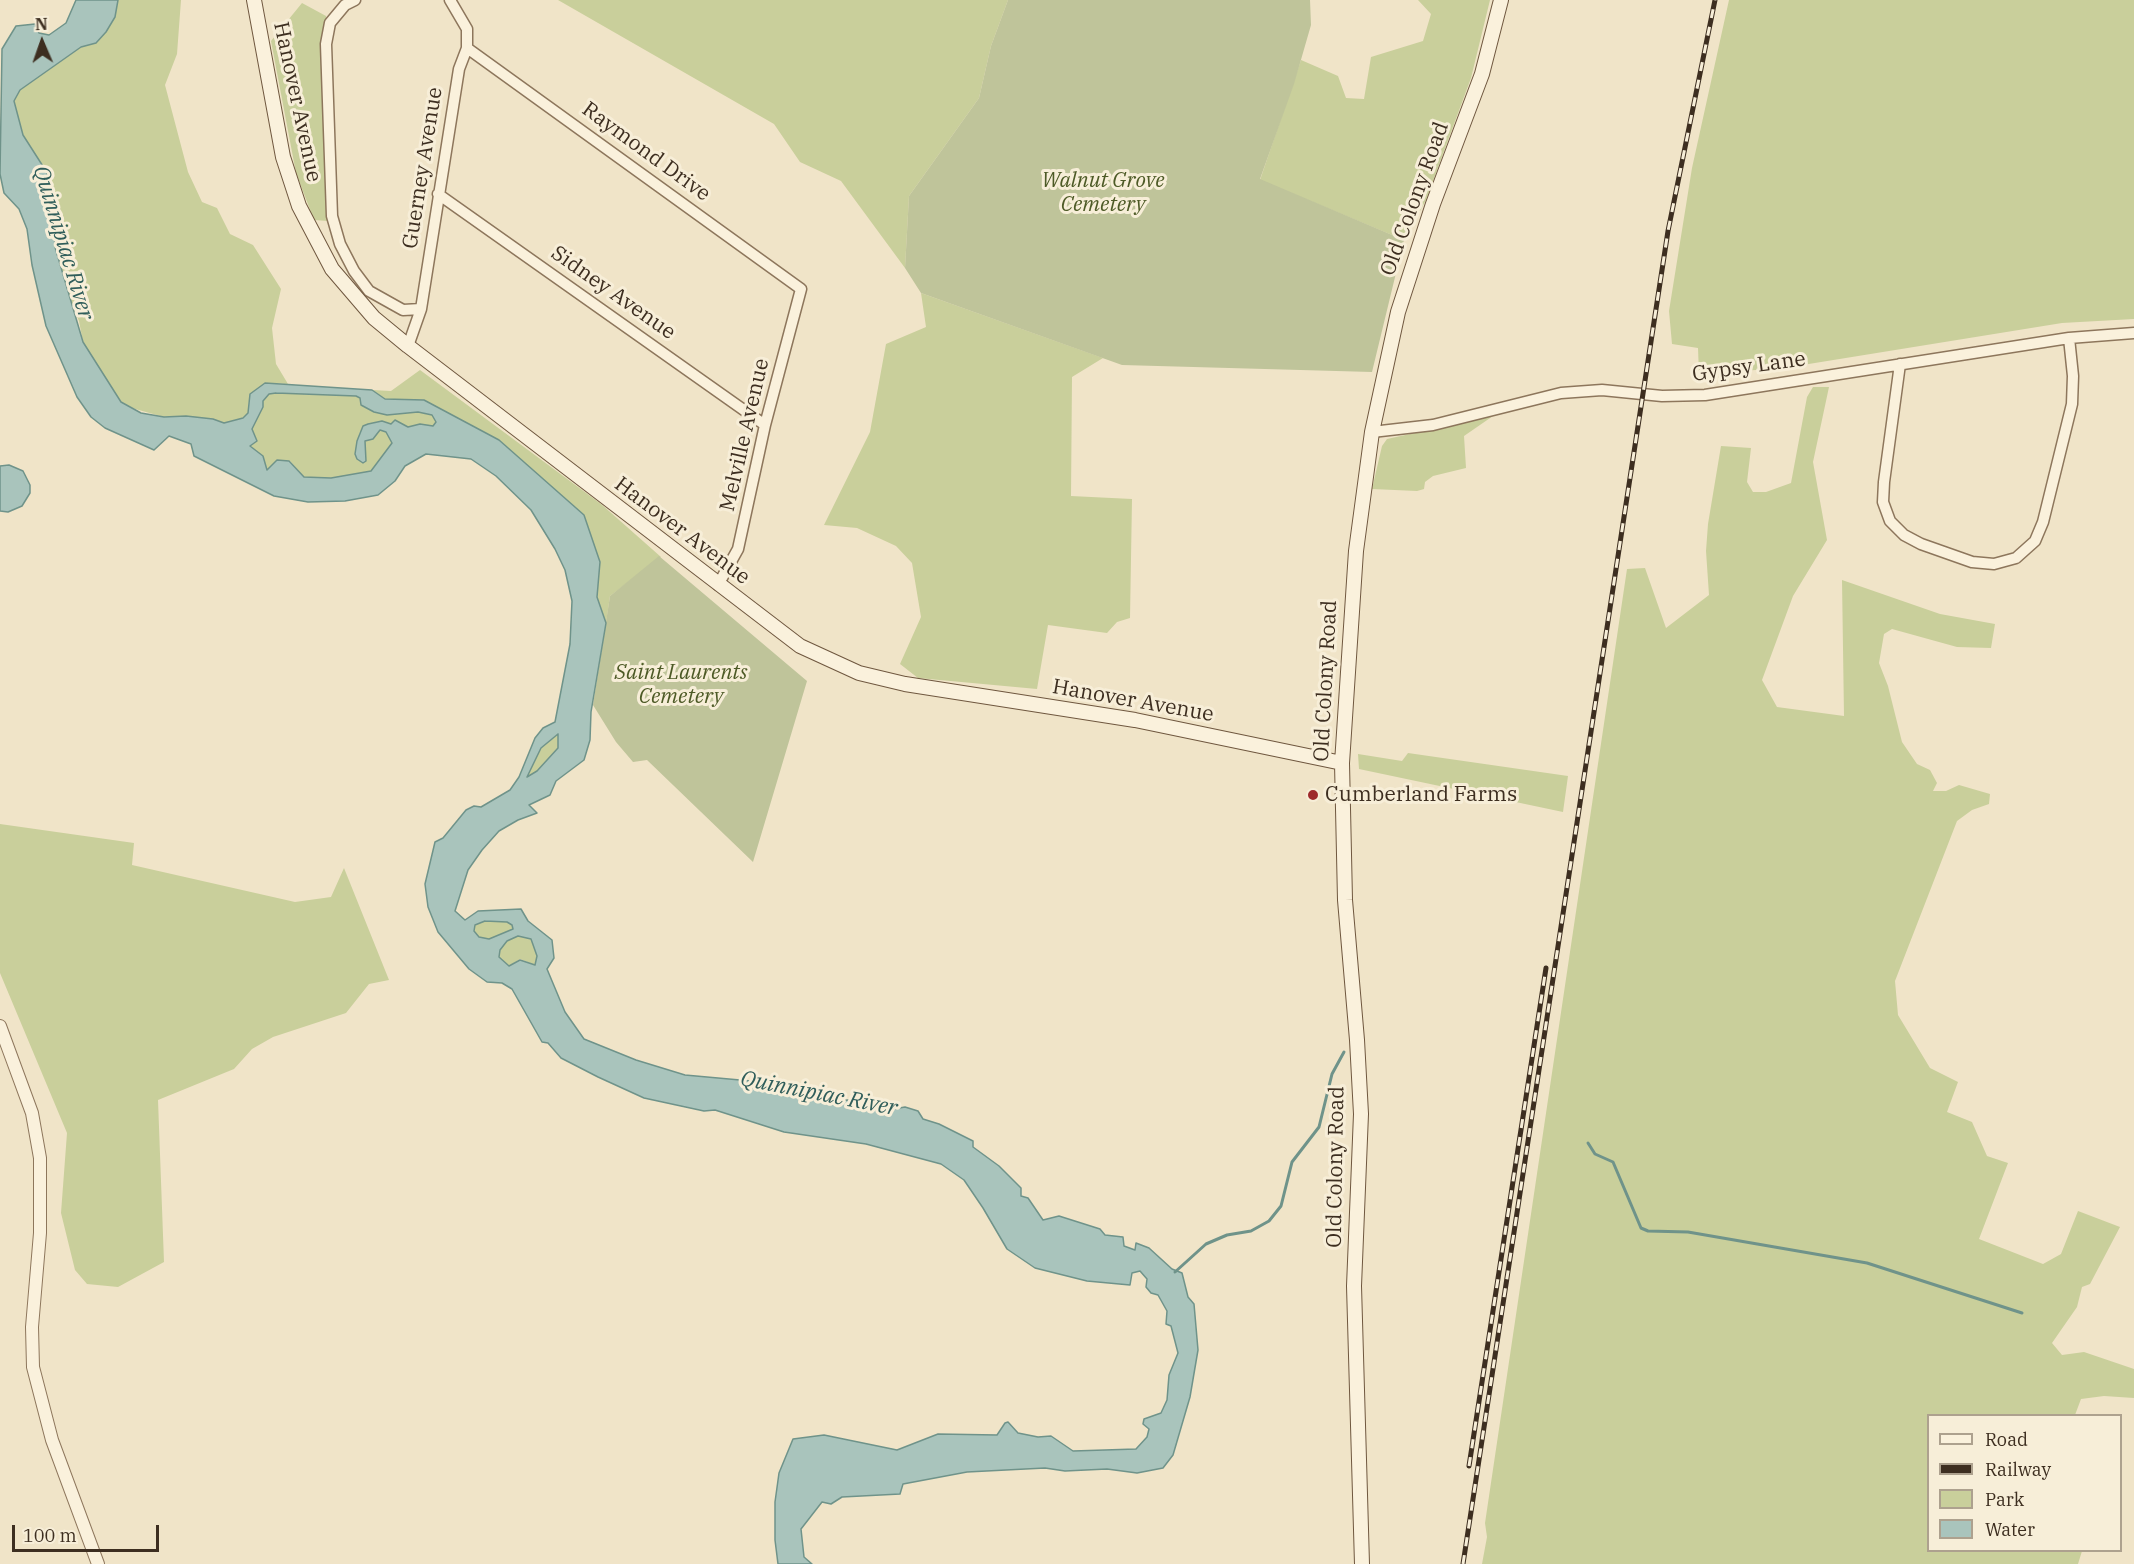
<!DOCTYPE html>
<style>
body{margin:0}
#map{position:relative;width:2134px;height:1564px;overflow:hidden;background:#f0e4c8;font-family:"IBM Plex Serif",serif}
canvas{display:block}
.legend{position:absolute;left:1927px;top:1414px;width:195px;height:138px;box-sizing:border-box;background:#f7eed8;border:2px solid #ada18e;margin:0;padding:8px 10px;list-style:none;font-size:18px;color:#3d2e20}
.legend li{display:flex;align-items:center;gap:12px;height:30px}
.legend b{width:30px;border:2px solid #ada18e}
.north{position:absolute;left:12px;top:12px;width:60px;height:60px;-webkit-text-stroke:4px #f7eed8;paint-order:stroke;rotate:358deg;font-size:16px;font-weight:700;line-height:24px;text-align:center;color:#3d2e20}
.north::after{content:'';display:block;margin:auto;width:21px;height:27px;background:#3d2e20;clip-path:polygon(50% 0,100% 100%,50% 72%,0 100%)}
.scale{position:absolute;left:12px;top:1525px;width:147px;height:27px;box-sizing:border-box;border:3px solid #3d2e20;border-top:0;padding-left:8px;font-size:18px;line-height:21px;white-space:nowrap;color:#3d2e20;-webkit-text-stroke:4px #f7eed8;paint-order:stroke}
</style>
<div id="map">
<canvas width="2134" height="1564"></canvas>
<ul class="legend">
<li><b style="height:8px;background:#faf1dc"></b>Road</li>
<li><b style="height:8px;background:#3d2e20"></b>Railway</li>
<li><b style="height:16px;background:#c9cf9b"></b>Park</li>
<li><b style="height:16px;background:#a9c4bc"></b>Water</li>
</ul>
<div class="north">N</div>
<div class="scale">100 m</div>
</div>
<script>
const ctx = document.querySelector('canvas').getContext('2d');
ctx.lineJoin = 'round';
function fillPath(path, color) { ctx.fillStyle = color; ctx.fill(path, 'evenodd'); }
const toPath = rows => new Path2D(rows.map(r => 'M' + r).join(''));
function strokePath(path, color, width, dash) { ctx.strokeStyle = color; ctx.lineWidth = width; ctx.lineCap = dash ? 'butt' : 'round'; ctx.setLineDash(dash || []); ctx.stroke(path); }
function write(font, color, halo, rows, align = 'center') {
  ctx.font = font + ' "IBM Plex Serif",serif'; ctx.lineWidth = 6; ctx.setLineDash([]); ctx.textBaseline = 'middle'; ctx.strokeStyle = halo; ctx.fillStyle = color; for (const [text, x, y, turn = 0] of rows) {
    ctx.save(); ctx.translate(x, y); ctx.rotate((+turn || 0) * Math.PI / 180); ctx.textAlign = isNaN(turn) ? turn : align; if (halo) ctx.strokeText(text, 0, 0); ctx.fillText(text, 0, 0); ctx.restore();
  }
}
const green = toPath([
 [118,0,181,0,177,54,165,85,188,172,202,202,217,208,230,234,253,245,281,289,272,328,276,364,288,384,265,383,249,401,248,413,239,421,224,423,186,416,164,417,128,407,121,402,83,342,79,321,69,298,55,247,51,184,22,133,14,101,20,90,81,47,115,17],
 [558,0,1008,0,991,46,979,98,909,196,905,268,841,181,800,162,774,124],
 [1418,0,1490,0,1471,78,1426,200,1404,240,1260,180,1301,60,1338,76,1346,98,1364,99,1371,57,1423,41,1431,14],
 [1729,0,2134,0,2134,319,2062,323,1784,368,1699,374,1698,348,1672,344,1669,311,1692,168],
 [302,3,326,16,328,221,314,220,296,173,271,41],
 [921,293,1103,358,1072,377,1071,496,1132,499,1130,618,1117,622,1107,633,1048,625,1037,689,918,678,900,664,921,617,912,563,896,546,857,528,824,525,870,432,886,344,926,327],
 [420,370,601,504,661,557,610,596,606,623,597,597,600,562,583,515,499,440,424,400,385,399,372,390,391,391],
 [1813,387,1829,387,1813,462,1827,540,1793,596,1762,680,1777,707,1844,716,1842,580,1940,614,1995,624,1991,648,1957,647,1892,629,1884,634,1879,663,1888,686,1902,742,1917,764,1930,770,1937,783,1933,791,1946,791,1959,785,1990,794,1989,804,1972,810,1957,821,1895,981,1898,1015,1930,1068,1958,1082,1947,1112,1972,1122,1987,1156,2008,1163,1979,1239,2043,1264,2061,1254,2078,1211,2120,1227,2090,1284,2082,1287,2077,1307,2052,1343,2062,1355,2084,1352,2134,1369,2134,1398,2104,1396,2081,1399,2075,1415,1928,1416,1928,1550,2082,1551,2078,1564,1482,1564,1487,1537,1485,1523,1627,569,1645,568,1666,628,1709,595,1706,551,1708,524,1721,446,1751,448,1747,482,1753,492,1766,492,1791,483,1807,397],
 [276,393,356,396,432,415,436,421,433,426,420,424,408,427,395,421,391,424,382,421,368,424,360,432,355,454,364,449,365,441,380,430,386,432,392,443,371,471,331,478,304,477,290,461,277,460,267,470,263,456,250,446,257,441,252,429,263,407,263,401,269,394],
 [1493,416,1464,436,1466,468,1433,476,1425,482,1424,489,1417,491,1372,489,1382,446,1387,439],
 [558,734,558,748,537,771,526,778,541,748],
 [1408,753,1568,776,1563,812,1359,769,1358,754,1402,761],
 [0,824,134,843,132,865,295,902,331,897,344,868,389,980,369,984,346,1013,273,1037,252,1049,234,1069,158,1100,164,1262,118,1287,87,1284,75,1270,61,1213,67,1133,0,973],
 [485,921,507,922,512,925,513,929,489,939,479,937,474,931,475,925],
 [518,936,531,939,537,956,535,965,520,959,509,966,499,957,500,950,507,941]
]);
const cemetery = toPath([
 [1008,0,1310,0,1311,25,1294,84,1260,179,1404,240,1372,372,1122,365,921,293,905,268,909,196,979,98,991,46],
 [659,556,807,681,753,862,647,760,633,762,616,742,593,705,610,596]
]);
const water = toPath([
 [76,0,118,0,115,17,106,32,96,43,81,47,20,90,14,101,23,135,46,171,51,184,55,247,83,342,121,402,141,413,164,417,186,416,213,419,224,423,243,418,248,413,250,394,265,383,372,390,385,399,424,400,499,440,584,515,600,562,597,597,606,623,591,712,590,740,584,760,556,781,550,795,529,805,537,813,518,820,499,831,482,850,468,870,455,911,465,920,478,911,521,909,528,921,552,940,554,958,547,969,565,1012,584,1039,636,1060,685,1075,762,1082,827,1102,848,1100,862,1106,888,1110,905,1107,918,1111,923,1119,939,1124,973,1141,973,1147,999,1166,1021,1188,1021,1196,1028,1198,1043,1220,1059,1216,1100,1229,1105,1235,1123,1237,1124,1246,1135,1250,1136,1243,1149,1248,1172,1269,1182,1273,1188,1297,1194,1304,1198,1350,1190,1397,1173,1455,1163,1468,1137,1473,1107,1469,1065,1471,1045,1468,967,1472,903,1484,900,1494,842,1497,831,1504,822,1502,801,1529,804,1557,812,1564,778,1564,775,1540,775,1502,779,1473,793,1439,824,1435,897,1450,938,1434,997,1435,1005,1423,1008,1422,1018,1433,1038,1437,1051,1436,1073,1451,1136,1449,1147,1437,1149,1429,1143,1424,1144,1419,1161,1413,1167,1400,1169,1375,1178,1353,1171,1326,1166,1324,1167,1311,1158,1295,1151,1293,1146,1287,1147,1279,1140,1271,1132,1273,1130,1285,1087,1281,1035,1268,1007,1249,983,1208,964,1180,941,1164,866,1144,784,1132,715,1110,704,1111,644,1098,598,1077,561,1058,548,1043,542,1042,512,989,502,983,487,982,469,969,438,932,428,907,425,884,435,842,443,838,466,810,474,806,481,807,510,790,519,777,535,738,543,728,555,722,570,644,572,601,565,570,555,549,531,510,496,476,471,459,426,454,405,466,395,481,378,495,345,501,308,502,274,496,194,456,191,444,169,436,154,450,105,428,91,417,77,397,46,326,32,265,27,229,19,209,4,193,0,174,2,49,16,26,35,24,39,33,49,35,66,23,76,0],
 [276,393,356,396,360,398,361,405,374,412,387,415,418,412,432,415,436,422,433,426,420,424,408,427,395,420,391,424,382,421,368,424,363,426,357,441,355,454,357,459,363,463,366,461,365,441,373,439,380,430,386,432,392,443,371,471,331,478,304,477,289,461,277,460,267,470,263,456,250,446,257,441,252,429,263,407,263,401,269,394,276,393],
 [558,734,558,748,537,771,527,777,541,748,558,734],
 [485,921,507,922,512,925,513,929,489,939,479,937,474,931,475,925,485,921],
 [518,936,531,939,537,956,535,965,520,960,509,966,499,957,500,950,507,941,518,936],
 [9,465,23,471,30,485,30,493,22,506,8,512,0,511,0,466,9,465]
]);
const stream = toPath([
 [1588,1143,1595,1154,1613,1162,1641,1228,1648,1231,1688,1232,1867,1263,2022,1313],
 [1175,1272,1206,1244,1227,1235,1251,1231,1269,1221,1281,1206,1292,1162,1319,1127,1332,1074,1344,1052]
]);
const minor = toPath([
 [355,0,345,5,330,23,326,44,332,216,340,244,354,271,369,291,403,310,421,309],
 [467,48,801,289,765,425,738,549,718,585],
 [438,194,765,425],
 [408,346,421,309,459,69,467,48,467,29,450,0],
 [1900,364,1884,482,1883,502,1890,521,1904,535,1921,544,1972,562,1994,564,2016,558,2035,541,2043,522,2072,404,2073,376,2069,338],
 [1372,432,1433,425,1561,393,1602,390,1662,396,1705,395,2069,338,2134,333]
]);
const tertiary = toPath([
 [0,1026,32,1113,40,1158,40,1233,32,1327,33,1367,52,1440,98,1564]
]);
const secondary = toPath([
 [254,0,283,157,299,206,332,269,374,318,408,346,800,646,859,673,905,684,1135,720,1342,763],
 [1362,1564,1354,1286,1361,1114,1357,1040,1345,900,1342,763,1356,551,1372,432,1398,312,1433,204,1482,74,1501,0]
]);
const rail = toPath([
 [1469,1466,1546,968],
 [1463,1564,1668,231,1715,0]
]);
const markers = [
 [1313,795,6,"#9e2a2b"]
];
const streetNames = [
 ["Hanover Avenue",297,102,78],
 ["Raymond Drive",646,152,36],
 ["Guerney Avenue",423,168,-81],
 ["Old Colony Road",1415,199,-70],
 ["Sidney Avenue",613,293,35],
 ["Gypsy Lane",1749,367,-8],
 ["Melville Avenue",745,435,-77],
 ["Hanover Avenue",682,531,37],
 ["Old Colony Road",1326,681,-87],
 ["Hanover Avenue",1133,701,10],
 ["Old Colony Road",1336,1167,-89]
];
const parkNames = [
 ["Walnut Grove",1103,181],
 ["Cemetery",1103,205],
 ["Saint Laurents",681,673],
 ["Cemetery",681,697]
];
const poiNames = [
 ["Cumberland Farms",1325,795]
];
const waterNames = [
 ["Quinnipiac River",63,243,73],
 ["Quinnipiac River",819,1094,11]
];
fillPath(green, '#c9cf9b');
fillPath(cemetery, '#bfc49a');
fillPath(water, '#a9c4bc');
strokePath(water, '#6f938a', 1.5);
strokePath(stream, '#6f938a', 3);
strokePath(minor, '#8d765c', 13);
strokePath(tertiary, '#8d765c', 14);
strokePath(secondary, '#6f573f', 16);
strokePath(minor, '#faf1dc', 10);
strokePath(tertiary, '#faf1dc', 12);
strokePath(secondary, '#faf1dc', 14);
strokePath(rail, '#3d2e20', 5);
strokePath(rail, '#f7eed8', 3, [9]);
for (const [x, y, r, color] of markers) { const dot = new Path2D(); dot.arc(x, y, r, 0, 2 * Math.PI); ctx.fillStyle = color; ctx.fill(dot); strokePath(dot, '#f7eed8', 2); }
write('21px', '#3d2e20', '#f7eed8', streetNames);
write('italic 21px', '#4d5a26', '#f7eed8', parkNames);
write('21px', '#3d2e20', '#f7eed8', poiNames, 'left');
write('italic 22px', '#2f5d5a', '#f7eed8', waterNames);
</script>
